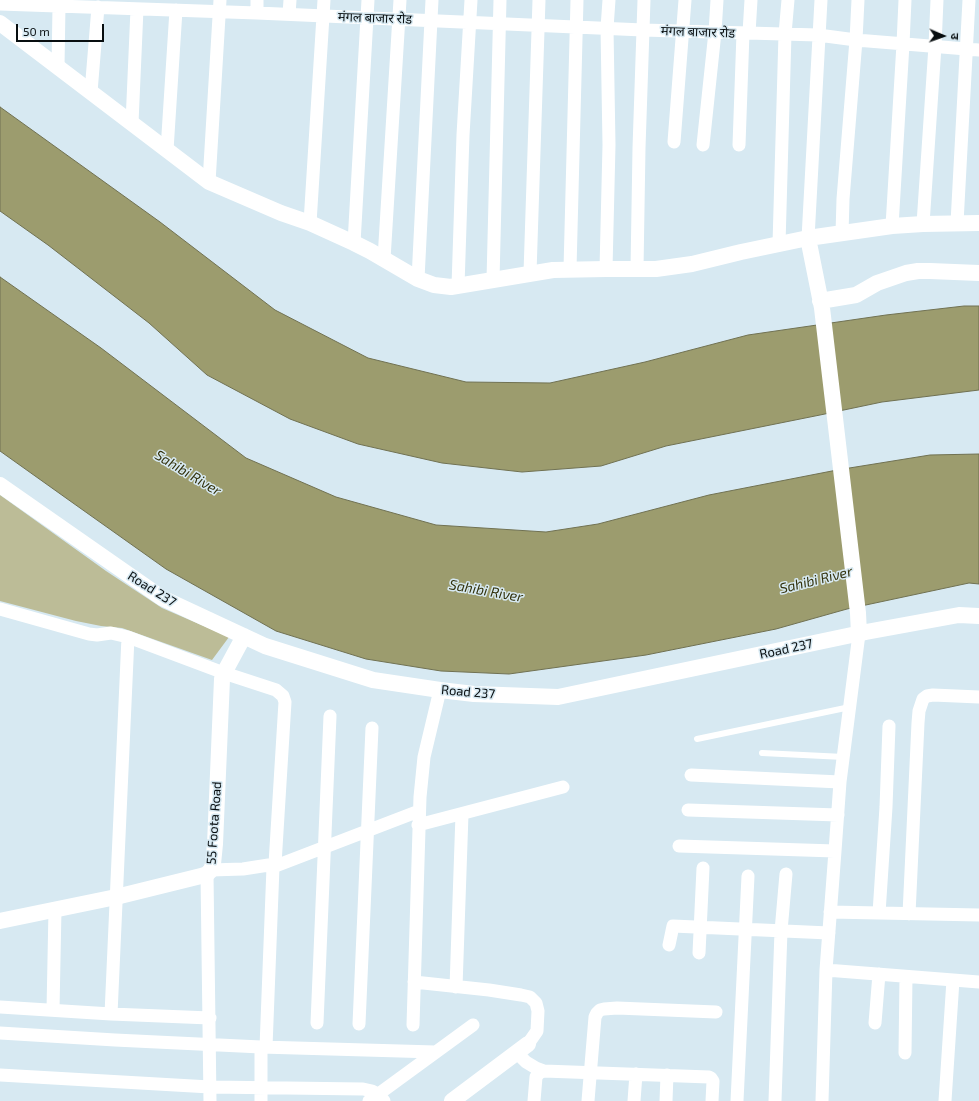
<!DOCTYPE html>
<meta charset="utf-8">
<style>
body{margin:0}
#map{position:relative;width:979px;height:1101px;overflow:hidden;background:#d7e9f2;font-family:"Exo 2","Noto Sans Devanagari",sans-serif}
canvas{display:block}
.north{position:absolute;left:923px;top:16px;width:40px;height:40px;-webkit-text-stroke:3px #d7e9f2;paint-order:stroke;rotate:92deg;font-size:11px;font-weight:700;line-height:16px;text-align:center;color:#080e10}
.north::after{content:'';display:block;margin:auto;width:14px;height:18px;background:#080e10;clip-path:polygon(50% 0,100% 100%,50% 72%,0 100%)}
.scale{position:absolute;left:16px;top:24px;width:88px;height:18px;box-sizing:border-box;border:2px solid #080e10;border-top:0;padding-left:5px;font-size:12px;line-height:14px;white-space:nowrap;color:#080e10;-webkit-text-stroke:3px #d7e9f2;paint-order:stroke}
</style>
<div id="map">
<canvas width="979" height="1101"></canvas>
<div class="north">उ</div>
<div class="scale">50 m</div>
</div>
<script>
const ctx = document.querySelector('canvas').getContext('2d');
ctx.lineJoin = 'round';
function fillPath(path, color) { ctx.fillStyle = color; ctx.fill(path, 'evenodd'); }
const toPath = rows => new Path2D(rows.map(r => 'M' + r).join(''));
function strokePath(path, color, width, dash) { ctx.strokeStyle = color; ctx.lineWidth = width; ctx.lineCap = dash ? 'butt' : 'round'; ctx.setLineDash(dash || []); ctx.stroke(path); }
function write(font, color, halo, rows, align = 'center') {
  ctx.font = font + ' "Exo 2","Noto Sans Devanagari",sans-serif'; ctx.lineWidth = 3; ctx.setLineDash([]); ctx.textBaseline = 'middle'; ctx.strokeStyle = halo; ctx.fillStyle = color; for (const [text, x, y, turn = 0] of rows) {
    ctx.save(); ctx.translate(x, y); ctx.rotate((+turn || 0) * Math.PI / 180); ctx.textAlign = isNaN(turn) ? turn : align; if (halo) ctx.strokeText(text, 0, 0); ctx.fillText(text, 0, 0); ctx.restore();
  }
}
const green = toPath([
 [0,495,106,571,162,608,229,637,212,660,122,628,101,626,76,621,0,601]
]);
const water = toPath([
 [0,107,160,222,275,310,368,358,466,382,550,383,645,362,748,335,886,315,964,306,979,306,979,390,882,402,820,415,666,446,601,466,522,472,442,463,358,444,290,419,207,375,149,323,48,245,0,211,0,107],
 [0,277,101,348,246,458,336,497,436,525,546,532,598,524,709,495,837,470,930,455,979,454,979,584,969,583,847,609,776,629,646,655,509,674,441,671,366,659,276,631,166,569,73,503,0,451,0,277]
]);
const service = toPath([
 [697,739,850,707],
 [762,753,844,757]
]);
const minor = toPath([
 [0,4,257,13,643,30,818,35,856,40,979,50],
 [257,13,257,0],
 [289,14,290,0],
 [749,33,751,0],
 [58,67,59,6],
 [91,92,98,7],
 [132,123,137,9],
 [674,142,685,0],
 [703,145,715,32,717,0],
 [739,145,743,33],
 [167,150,176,10],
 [209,182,220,0],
 [310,223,324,0],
 [957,223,969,0],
 [923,224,935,46,937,0],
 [892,226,903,44,905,0],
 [842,234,843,199,856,40,858,0],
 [808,238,821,0],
 [354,243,368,0],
 [779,244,785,34,788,0],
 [384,259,400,0],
 [570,269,577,0],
 [606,269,609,145,607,28,609,0],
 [637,269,639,148,644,0],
 [530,273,539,0],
 [418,279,432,0],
 [493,280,500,0],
 [458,286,463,135,471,0],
 [0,609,89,634,97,635,111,633,128,637],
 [691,775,840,782],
 [688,810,838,815],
 [418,825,563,787],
 [679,846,835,851],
 [273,867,419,811],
 [211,870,243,869,275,864],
 [207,874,210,1101],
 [830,912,979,915],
 [879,913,886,807,889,726],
 [909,914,918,723,919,711,923,699,927,696,933,695,979,697],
 [669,945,673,926,829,933],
 [699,953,703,868],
 [826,970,979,982],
 [414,982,489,990,521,995,530,997,536,1003,538,1011,537,1031,528,1044],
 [456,987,462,814],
 [0,1007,111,1014,210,1018],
 [53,1010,55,909],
 [111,1014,128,637,224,673,276,690,283,696,285,702,275,864,273,867,266,1047],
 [317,1023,330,716],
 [875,1023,879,974],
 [359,1024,372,728],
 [413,1025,420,797,424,757,440,690],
 [0,1033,115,1040,261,1047,435,1052],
 [261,1047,261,1101],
 [517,1053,526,1062,536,1068,544,1071],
 [905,1053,906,977],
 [0,1075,210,1087,363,1089,372,1091,378,1094,384,1101],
 [369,1101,473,1025],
 [534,1101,536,1077,539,1073,544,1071,709,1077,711,1078,713,1081,712,1101],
 [588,1101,595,1017,597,1013,600,1010,604,1009,617,1008,716,1012],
 [634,1101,636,1074],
 [666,1101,667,1075],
 [737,1101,748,876],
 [775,1101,781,931,786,874],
 [822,1101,826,970,835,851,840,782,859,634],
 [945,1101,953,980]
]);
const tertiary = toPath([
 [0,23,209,182,281,213,310,223,354,243,370,251,418,279,434,285,451,287,553,270,606,269,656,269,692,264,741,252,808,238,892,226,923,224,979,223],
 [808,238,822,308,858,613,859,634],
 [820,301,856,295,877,283,906,273,918,271,930,271,979,273],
 [0,485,162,598,265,646,373,680,440,690,474,694,558,697,866,632,959,615,979,616],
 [0,921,116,897,201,876,207,874,211,870,213,864,215,844,222,679,224,673,244,636],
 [452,1101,528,1044]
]);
const streetNames = [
 ["मंगल बाजार रोड",375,18,2],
 ["मंगल बाजार रोड",698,32,2],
 ["Road 237",152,589,32],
 ["Road 237",786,649,-12],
 ["Road 237",468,692,5],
 ["55 Foota Road",214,823,-86]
];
const waterNames = [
 ["Sahibi River",188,473,31],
 ["Sahibi River",816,580,-14],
 ["Sahibi River",486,591,10]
];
fillPath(green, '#bcbc97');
fillPath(water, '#9c9c6e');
strokePath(water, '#707152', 1);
strokePath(service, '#fff', 6);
strokePath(minor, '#fff', 13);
strokePath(tertiary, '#fff', 16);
write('13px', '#080e10', '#d7e9f2', streetNames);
write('italic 14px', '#32310b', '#d7e9f2', waterNames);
</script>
